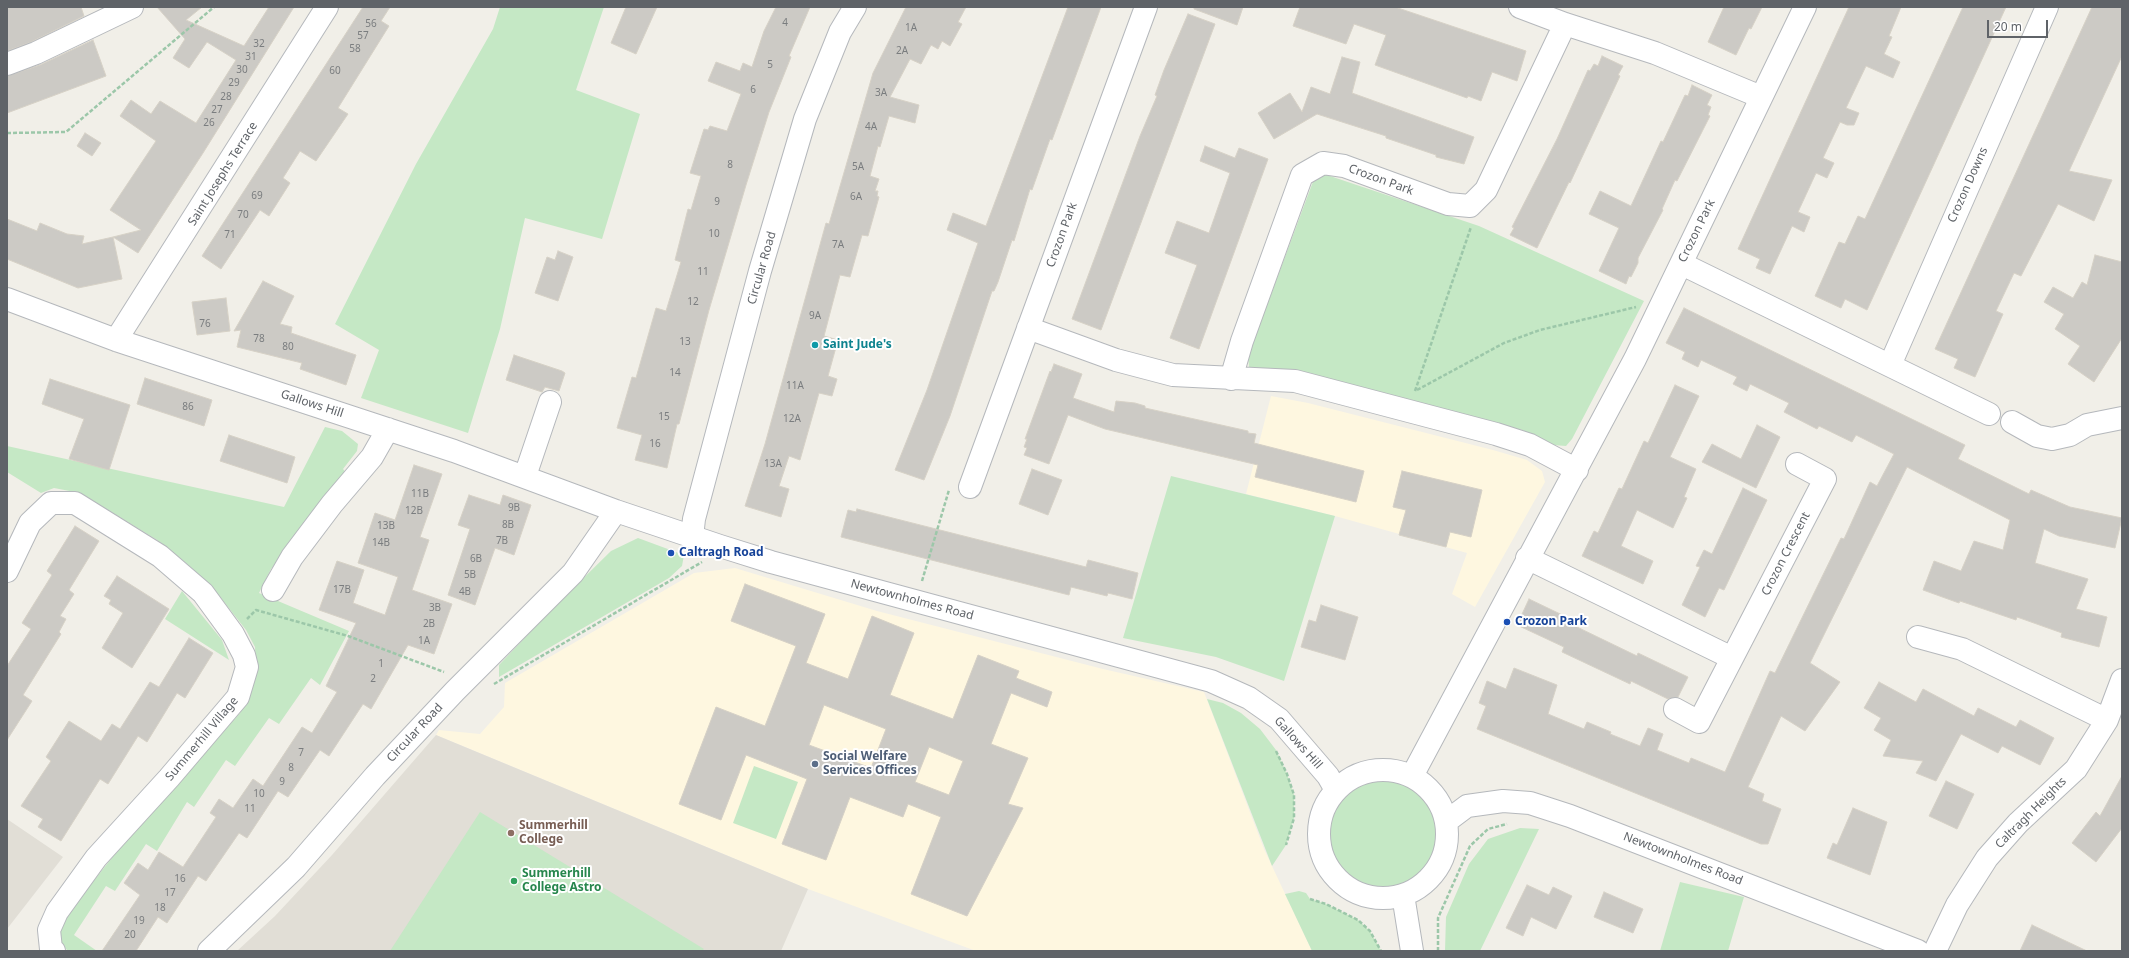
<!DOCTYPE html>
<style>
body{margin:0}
#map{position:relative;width:2129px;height:958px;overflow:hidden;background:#f1efe8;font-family:"Noto Sans",sans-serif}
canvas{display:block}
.frame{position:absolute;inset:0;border:8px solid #5f6368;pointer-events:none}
.scale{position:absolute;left:1987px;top:20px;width:61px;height:18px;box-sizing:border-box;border:2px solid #5f6368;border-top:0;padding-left:5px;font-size:12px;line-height:14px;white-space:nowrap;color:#5f6368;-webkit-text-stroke:3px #fff;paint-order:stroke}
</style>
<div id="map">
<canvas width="2129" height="958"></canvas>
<div class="frame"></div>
<div class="scale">20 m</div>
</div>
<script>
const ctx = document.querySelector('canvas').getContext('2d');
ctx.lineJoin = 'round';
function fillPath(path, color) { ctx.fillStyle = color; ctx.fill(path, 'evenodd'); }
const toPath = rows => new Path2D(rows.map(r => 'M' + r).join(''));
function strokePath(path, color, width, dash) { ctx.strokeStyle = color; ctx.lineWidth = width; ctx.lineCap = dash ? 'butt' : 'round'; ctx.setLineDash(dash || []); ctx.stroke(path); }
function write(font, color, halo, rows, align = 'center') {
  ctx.font = font + ' "Noto Sans",sans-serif'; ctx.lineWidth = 4; ctx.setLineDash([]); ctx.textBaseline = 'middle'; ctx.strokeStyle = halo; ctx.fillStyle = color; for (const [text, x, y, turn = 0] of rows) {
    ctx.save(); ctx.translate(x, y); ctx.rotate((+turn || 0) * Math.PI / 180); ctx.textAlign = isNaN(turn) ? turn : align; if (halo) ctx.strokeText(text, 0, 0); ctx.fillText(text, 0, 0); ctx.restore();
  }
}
const commercial = toPath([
 [1271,396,1308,403,1493,450,1527,460,1542,471,1545,482,1475,607,1452,594,1467,553,1335,516,1246,494],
 [735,568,877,611,1103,669,1204,692,1264,849,1312,951,976,951,808,889,436,735,439,730,480,734,504,707,505,683,694,573]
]);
const education = toPath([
 [436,735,808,889,781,951,237,951,275,916,332,855],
 [7,819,63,857,7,929]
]);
const green = toPath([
 [500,7,604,7,576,90,640,114,602,239,525,218,500,329,468,433,361,398,379,350,335,324,416,164,493,29],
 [1324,174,1479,226,1644,301,1572,439,1566,446,1553,445,1522,430,1316,377,1283,369,1255,369,1249,367,1248,356,1314,179],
 [325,427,342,431,358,444,357,451,343,469,348,475,271,569,259,593,349,631,320,685,311,678,279,724,269,718,235,766,226,760,194,807,187,802,157,851,146,844,115,891,106,886,74,935,97,951,68,951,61,944,59,936,62,926,71,909,115,854,240,713,251,691,256,672,255,647,246,630,213,588,186,563,157,540,80,493,54,488,41,493,7,472,7,446,284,507],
 [1171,476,1335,516,1284,681,1216,657,1123,638],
 [638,538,684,555,682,566,669,578,499,677,499,665,552,609,611,551],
 [182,591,222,640,229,660,165,619],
 [1207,699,1223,703,1241,713,1260,729,1276,750,1287,774,1294,795,1294,818,1286,845,1272,866],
 [754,766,798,782,776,839,733,823],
 '1328 834a54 54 0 1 1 108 0a54 54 0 1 1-108 0Z',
 [480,812,704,949,702,951,390,951],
 [1520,828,1539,829,1480,951,1445,951,1446,917,1469,864,1488,839],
 [1680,882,1744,897,1728,951,1660,951],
 [1299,891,1306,893,1310,899,1326,904,1358,920,1370,931,1381,951,1312,951,1285,894]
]);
const building = toPath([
 [7,7,81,7,84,16,31,42,7,51,7,7],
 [157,7,202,7,186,20,244,46,269,7,294,7,203,153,138,253,113,237,141,230,110,210,156,141,120,116,131,100,151,114,160,101,196,123,236,60,207,42,189,68,173,58,185,39,157,7],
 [363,7,390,7,381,21,389,26,338,108,348,114,316,161,300,151,283,178,290,183,269,216,260,210,221,269,202,256,363,7],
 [626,7,657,7,636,54,611,43,626,7],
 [776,7,810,7,789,56,791,57,769,112,746,185,709,310,679,424,677,424,667,468,635,460,642,435,617,428,632,377,636,378,656,308,666,311,674,285,681,262,675,260,688,209,691,210,701,176,690,173,704,129,708,130,710,126,727,131,741,94,708,81,716,62,740,71,743,63,752,67,764,31,776,7],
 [906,7,966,7,958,22,962,24,950,46,942,41,938,49,931,45,921,64,910,59,890,97,919,105,915,123,889,116,880,147,878,146,870,176,879,179,875,191,878,191,877,196,879,197,868,236,862,235,850,277,840,275,824,336,838,340,828,376,837,379,832,396,819,393,800,460,789,456,779,486,789,489,781,517,745,506,765,444,826,223,829,224,873,73,906,7],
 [1068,7,1101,7,1052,140,1050,139,1032,190,1030,189,1014,241,1012,240,998,282,994,291,992,291,950,416,924,480,895,470,927,390,978,243,947,230,953,213,986,226,1068,7],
 [1194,7,1243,7,1237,25,1194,9,1194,7],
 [1300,7,1395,7,1526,51,1517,81,1492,72,1481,101,1468,96,1467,98,1375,65,1386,35,1354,24,1346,44,1293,26,1300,7],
 [1724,7,1762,7,1751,29,1749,28,1736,55,1708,42,1724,7],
 [1849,7,1901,7,1889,36,1892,37,1884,54,1900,62,1893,78,1866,66,1846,108,1859,113,1854,125,1847,125,1840,122,1823,158,1834,163,1827,178,1816,173,1798,212,1810,217,1804,232,1792,226,1770,274,1756,268,1760,259,1738,249,1849,7],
 [1963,7,2006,7,1867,310,1845,299,1841,308,1815,296,1839,242,1845,244,1858,216,1865,219,1963,7],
 [2092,7,2122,7,2122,56,2069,171,2112,180,2094,221,2058,204,2021,276,2014,273,1996,311,2003,314,1975,377,1954,368,1958,359,1935,349,2092,7],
 [1188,14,1215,24,1101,330,1072,319,1140,136,1157,96,1155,95,1164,70,1188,14],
 [93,40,106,76,7,113,7,76,40,65,93,40],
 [1602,56,1623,66,1618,75,1620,76,1570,183,1569,182,1537,248,1510,235,1514,228,1512,227,1557,139,1588,70,1590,71,1594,64,1598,66,1602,56],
 [1342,57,1360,62,1352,93,1474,137,1464,164,1436,157,1436,155,1386,138,1386,136,1317,114,1274,139,1258,113,1290,93,1302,112,1311,87,1330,94,1342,57],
 [1692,85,1712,95,1707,105,1711,107,1708,115,1710,116,1677,181,1675,180,1662,209,1663,210,1638,258,1638,263,1631,277,1629,276,1626,284,1599,271,1619,228,1589,214,1600,191,1631,206,1661,141,1663,142,1685,95,1688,96,1692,85],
 [85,133,101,143,92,156,77,146,85,133],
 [1205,146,1235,158,1239,148,1268,159,1199,349,1170,338,1197,265,1165,253,1177,221,1209,233,1230,173,1200,161,1205,146],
 [7,219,37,231,40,223,67,234,84,236,82,244,113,237,122,279,78,288,7,259,7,219],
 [558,251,573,257,558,301,535,293,547,257,555,260,558,251],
 [2095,255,2122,262,2122,338,2094,382,2068,364,2080,346,2055,329,2064,314,2044,302,2053,287,2073,298,2082,282,2087,285,2095,255],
 [263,281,294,296,280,324,292,327,291,333,356,355,346,385,300,369,302,363,237,347,241,330,234,331,263,281],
 [226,298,230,331,197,335,192,302,226,298],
 [1684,308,1965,445,1958,459,2029,494,2031,490,2070,507,2122,518,2115,548,2059,536,2044,529,2035,563,2088,579,2076,609,2107,617,2099,647,2061,637,2062,633,2017,617,2016,620,1960,601,1959,603,1923,590,1934,561,1961,571,1974,541,2003,550,2010,520,1907,467,1810,663,1840,682,1805,731,1781,716,1748,787,1764,794,1762,801,1781,809,1768,844,1761,844,1477,729,1486,706,1479,703,1487,681,1506,689,1514,668,1557,685,1548,714,1584,729,1587,722,1611,732,1610,734,1640,746,1648,728,1663,734,1657,750,1689,763,1691,758,1725,772,1770,671,1775,673,1841,538,1844,539,1870,482,1877,486,1894,454,1856,435,1852,442,1819,426,1817,429,1784,412,1789,403,1750,384,1747,391,1733,384,1737,377,1701,360,1698,367,1682,359,1685,352,1666,343,1684,308],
 [514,355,562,371,565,373,559,391,545,387,542,392,506,380,514,355],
 [1054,364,1082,374,1073,398,1114,412,1116,401,1135,403,1145,406,1145,408,1248,431,1248,433,1256,434,1254,443,1364,471,1356,502,1255,477,1258,465,1105,429,1068,415,1049,464,1024,455,1027,448,1024,447,1027,439,1025,439,1050,371,1051,372,1054,364],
 [145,378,212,400,204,426,137,404,145,378],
 [50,379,130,405,109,470,69,459,84,419,42,404,50,379],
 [1675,385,1699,396,1670,457,1696,469,1684,497,1687,498,1673,528,1637,510,1621,546,1653,561,1643,584,1582,556,1594,531,1598,533,1619,488,1622,489,1644,441,1648,443,1675,385],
 [1757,425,1780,437,1756,488,1702,462,1712,444,1741,459,1757,425],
 [229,435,295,457,287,483,220,461,229,435],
 [414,465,442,474,420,537,429,540,412,590,452,604,434,654,408,645,371,709,363,704,329,756,320,750,288,797,278,791,247,838,239,833,206,881,198,876,167,923,158,917,136,951,102,951,140,895,124,883,138,863,148,870,159,852,183,867,216,817,210,813,219,799,233,808,253,779,263,786,302,727,312,733,337,692,326,686,356,623,319,610,337,561,364,570,353,603,385,615,398,577,358,563,375,513,395,520,414,465],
 [1032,469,1062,480,1048,515,1019,504,1032,469],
 [1402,471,1482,490,1471,537,1450,532,1446,547,1399,535,1406,510,1393,507,1402,471],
 [1743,488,1767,500,1724,590,1719,588,1705,617,1682,605,1700,567,1696,566,1704,550,1712,554,1743,488],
 [469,495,500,505,503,495,531,505,514,555,495,548,475,605,448,595,470,529,458,525,469,495],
 [857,509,1086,567,1088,560,1138,573,1132,599,1108,593,1107,596,1071,587,1069,595,841,537,848,510,856,512,857,509],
 [75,526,99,541,69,590,74,594,60,616,66,619,59,632,61,634,23,695,32,701,7,740,7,666,31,629,22,623,52,575,47,571,75,526],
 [117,576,169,609,132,668,102,648,123,613,109,604,111,600,104,596,117,576],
 [745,584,825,614,806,663,848,679,872,616,914,633,890,695,953,719,978,655,1019,671,1016,678,1052,692,1047,707,1011,693,991,744,1028,758,1008,804,1023,808,967,916,911,894,941,817,908,804,903,817,850,797,826,860,782,844,807,779,746,755,721,820,679,804,716,707,765,726,796,646,731,621,745,584],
 [824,705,886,729,871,768,809,745,824,705],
 [929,747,963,761,949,795,915,782,929,747],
 [1529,599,1579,623,1577,627,1637,656,1638,653,1688,677,1678,697,1668,699,1631,681,1630,684,1562,652,1564,647,1517,625,1529,599],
 [1321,605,1358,617,1345,660,1301,647,1309,620,1316,622,1321,605],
 [189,638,213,653,185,698,177,693,147,742,138,736,108,784,100,779,61,841,38,827,43,819,21,806,51,761,46,757,69,721,101,741,112,724,120,729,150,682,159,687,189,638],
 [1879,682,1916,702,1923,689,1974,716,1978,708,2016,727,2020,720,2054,738,2040,765,2002,746,1998,753,1961,734,1936,781,1916,773,1923,761,1883,756,1891,740,1874,730,1881,718,1864,708,1879,682],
 [2122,776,2122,828,2096,862,2072,843,2096,812,2100,816,2122,776],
 [1946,781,1974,794,1957,829,1929,816,1946,781],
 [1853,808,1887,822,1870,875,1827,858,1833,843,1837,845,1853,808],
 [1527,885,1549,895,1553,887,1572,896,1556,929,1531,917,1523,936,1506,928,1527,885],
 [1604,892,1643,909,1633,933,1594,917,1604,892],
 [2032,925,2087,951,2020,951,2032,925]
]);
const path = toPath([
 [7,133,66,132,214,7],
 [1417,390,1504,343,1540,330,1636,307],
 [1415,391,1471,227],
 [922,581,949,490],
 [247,619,256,610,348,636,444,672],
 [494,684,702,562],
 [1276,751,1287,774,1294,795,1294,818,1286,845],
 [1310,899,1326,904,1358,920,1370,931,1381,951],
 [1438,951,1438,918,1470,846,1488,829,1507,824]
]);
const minor = toPath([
 [1520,7,1565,24,1655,53,1761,97],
 [7,64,36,53,132,7],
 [1682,264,1989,414],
 [7,299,116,340,454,451,616,511,720,546,771,562,1211,681,1249,698,1279,719,1328,776,1336,790],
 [1028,328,1116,360,1173,375,1295,381,1496,434,1530,445,1577,470],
 [116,340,327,7],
 [1890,365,2047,7],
 [1231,379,1242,341,1302,175,1323,163,1344,166,1448,204,1470,206,1486,190,1565,24],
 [2012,422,2037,436,2052,439,2070,435,2087,425,2122,418],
 [525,476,550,402],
 [970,487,1146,7],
 [692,537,694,519,760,271,805,119,840,32,855,7],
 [1527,558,1732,658],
 [7,571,30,523,51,503,75,503,160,556,203,593,233,634,244,655,247,667,238,697,169,778,96,858,57,912,49,930,51,949,54,951],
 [273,590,292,557,332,504,372,457,388,429],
 [1918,637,1962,649,2107,720],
 [1675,709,1699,722,1825,479,1797,464],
 '1319 834a64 64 0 1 1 128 0a64 64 0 1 1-128 0Z',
 [1412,776,1635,359,1805,7],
 [1447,821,1467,806,1503,801,1530,803,1570,816,1918,951],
 [1403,895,1412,951],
 [209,951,296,867,375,776,455,691,573,573,616,511],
 [1935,951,1957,905,1987,858,2018,823,2076,769,2107,720,2122,680]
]);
const markers = [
 [815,345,4,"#0f9aa8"],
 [671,553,4,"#1a4fb4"],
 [1507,622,4,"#1a4fb4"],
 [815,764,4,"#5c6f8a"],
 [511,833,4,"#8d6e63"],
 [514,881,4,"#2e9e5b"]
];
const numberNames = [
 ["4",785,23],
 ["56",371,24],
 ["1A",911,28],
 ["57",363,36],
 ["32",259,44],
 ["58",355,49],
 ["2A",902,51],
 ["31",251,57],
 ["5",770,65],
 ["30",242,70],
 ["60",335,71],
 ["29",234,83],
 ["6",753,90],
 ["3A",881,93],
 ["28",226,97],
 ["27",217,110],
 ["26",209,123],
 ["4A",871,127],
 ["8",730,165],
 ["5A",858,167],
 ["69",257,196],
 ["6A",856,197],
 ["9",717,202],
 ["70",243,215],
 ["10",714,234],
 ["71",230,235],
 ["7A",838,245],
 ["11",703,272],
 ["12",693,302],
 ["9A",815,316],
 ["76",205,324],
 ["78",259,339],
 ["13",685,342],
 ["80",288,347],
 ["14",675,373],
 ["11A",795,386],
 ["86",188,407],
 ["15",664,417],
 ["12A",792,419],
 ["16",655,444],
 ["13A",773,464],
 ["11B",420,494],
 ["9B",514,508],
 ["12B",414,511],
 ["8B",508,525],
 ["13B",386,526],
 ["7B",502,541],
 ["14B",381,543],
 ["6B",476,559],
 ["5B",470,575],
 ["17B",342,590],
 ["4B",465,592],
 ["3B",435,608],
 ["2B",429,624],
 ["1A",424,641],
 ["1",381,664],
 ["2",373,679],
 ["7",301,753],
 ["8",291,768],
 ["9",282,782],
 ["10",259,794],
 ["11",250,809],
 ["16",180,879],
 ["17",170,893],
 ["18",160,908],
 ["19",139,921],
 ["20",130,935]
];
const streetNames = [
 ["Saint Josephs Terrace",223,174,-58],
 ["Crozon Park",1381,180,20],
 ["Crozon Downs",1968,185,-66],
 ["Crozon Park",1697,231,-64],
 ["Crozon Park",1062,235,-70],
 ["Circular Road",762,268,-74],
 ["Gallows Hill",312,404,18],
 ["Crozon Crescent",1786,554,-63],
 ["Newtownholmes Road",912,600,15],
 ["Circular Road",415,733,-47],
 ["Summerhill Village",202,739,-50],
 ["Gallows Hill",1298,743,48],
 ["Caltragh Heights",2031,813,-45],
 ["Newtownholmes Road",1683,859,21]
];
const cultureNames = [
 ["Saint Jude's",823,345]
];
const transitNames = [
 ["Caltragh Road",679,553],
 ["Crozon Park",1515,622]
];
const serviceNames = [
 ["Social Welfare",823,757],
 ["Services Offices",823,771]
];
const educationNames = [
 ["Summerhill",519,826],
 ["College",519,840]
];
const leisureNames = [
 ["Summerhill",522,874],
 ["College Astro",522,888]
];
fillPath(commercial, '#fef7e0');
fillPath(education, '#e1ded6');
fillPath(green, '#c5e8c5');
fillPath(building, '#cccac5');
strokePath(building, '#d6d1c6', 1);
strokePath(minor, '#b5b8bc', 24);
strokePath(path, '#9cc7a9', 2.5, [4, 2]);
strokePath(minor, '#fff', 22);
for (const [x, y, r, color] of markers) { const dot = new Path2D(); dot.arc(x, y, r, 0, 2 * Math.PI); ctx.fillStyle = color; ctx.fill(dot); strokePath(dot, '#fff', 1.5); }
write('10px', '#7a7d7f', null, numberNames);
write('12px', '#5f6368', '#fff', streetNames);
write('bold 12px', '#0d838f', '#fff', cultureNames, 'left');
write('bold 12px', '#164399', '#fff', transitNames, 'left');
write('bold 12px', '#4e5e75', '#fff', serviceNames, 'left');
write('bold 12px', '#785e54', '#fff', educationNames, 'left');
write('bold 12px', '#27864d', '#fff', leisureNames, 'left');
</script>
